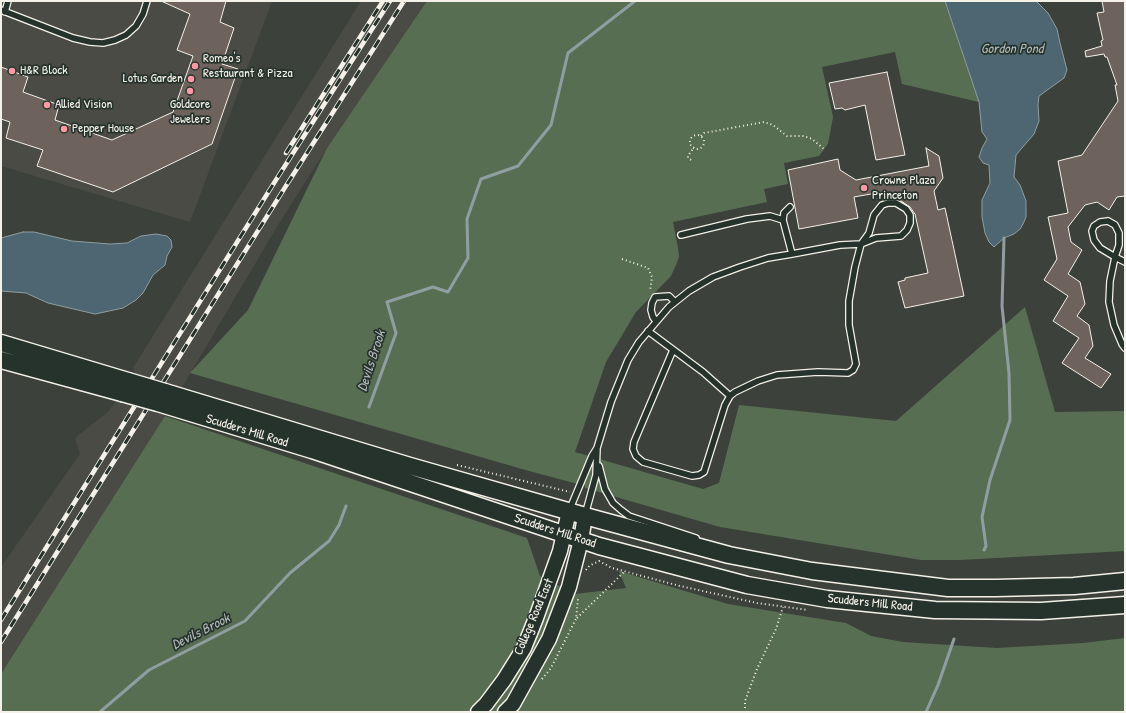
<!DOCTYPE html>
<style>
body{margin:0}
#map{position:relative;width:1126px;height:713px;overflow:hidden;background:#3c413b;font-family:"Patrick Hand",sans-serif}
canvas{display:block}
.frame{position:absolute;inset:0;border:2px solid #f4f1e8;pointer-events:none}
</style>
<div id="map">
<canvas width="1126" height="713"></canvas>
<div class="frame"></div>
</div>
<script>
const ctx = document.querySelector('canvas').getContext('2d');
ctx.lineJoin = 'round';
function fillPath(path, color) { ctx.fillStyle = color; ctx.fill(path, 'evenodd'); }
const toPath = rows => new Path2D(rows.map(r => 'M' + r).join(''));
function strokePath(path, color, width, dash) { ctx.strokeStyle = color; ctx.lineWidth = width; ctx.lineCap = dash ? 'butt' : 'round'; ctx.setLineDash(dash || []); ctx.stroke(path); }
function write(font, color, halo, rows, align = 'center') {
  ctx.font = font + ' "Patrick Hand",sans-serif'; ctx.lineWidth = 3.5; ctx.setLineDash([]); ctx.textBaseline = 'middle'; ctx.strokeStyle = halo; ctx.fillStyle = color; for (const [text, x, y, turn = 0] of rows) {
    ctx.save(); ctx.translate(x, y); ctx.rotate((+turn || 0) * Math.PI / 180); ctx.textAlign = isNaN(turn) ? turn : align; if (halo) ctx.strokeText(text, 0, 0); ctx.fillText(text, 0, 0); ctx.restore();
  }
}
const built = toPath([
 [1,1,272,1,190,222,1,166],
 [361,1,427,1,327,148,278,225,165,416,1,674,1,567,80,454,75,438,109,411,135,374,133,368]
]);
const green = toPath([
 [427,1,945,1,979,102,902,84,895,52,822,67,833,117,828,144,819,156,784,163,788,184,764,189,767,202,673,222,678,248,679,257,676,265,671,276,636,312,606,362,575,452,703,489,719,483,739,405,896,421,1025,307,1055,412,1125,411,1125,551,960,560,921,560,720,527,585,488,585,486,574,483,529,471,190,373,248,310,327,148],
 [165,416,527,538,540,576,575,594,626,588,619,571,728,604,846,623,871,636,903,642,997,648,1083,643,1125,638,1125,712,1,712,1,674]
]);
const water = toPath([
 [945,1,1036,1,1048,13,1057,29,1060,43,1067,70,1064,78,1039,96,1038,105,1039,121,1034,134,1016,155,1014,177,1020,185,1026,201,1026,217,1023,224,1020,229,1014,234,1004,238,994,247,989,242,985,233,982,217,982,200,990,183,989,165,983,163,979,157,982,148,987,139,982,132,979,102,945,1],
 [23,232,34,232,72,241,110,244,127,243,141,236,156,234,167,236,171,240,172,247,167,256,165,265,153,275,143,293,136,300,123,308,95,314,48,303,26,293,1,291,1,238,23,232]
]);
const stream = toPath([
 [369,407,396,333,387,302,433,287,448,292,468,258,467,219,481,179,518,166,551,125,568,53,635,1],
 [984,550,986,546,982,517,990,480,1010,420,1009,373,1002,306,1004,238],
 [100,712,149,670,245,621,290,573,329,541,339,525,346,506],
 [926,712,938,685,954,639]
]);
const building = toPath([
 [161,1,226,1,220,22,234,28,222,64,238,69,212,144,113,192,37,166,43,150,6,138,10,122,1,119,1,67,28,77,23,92,59,105,55,120,112,140,173,112,193,56,177,50,190,14,161,1],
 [1102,1,1125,1,1125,196,1117,197,1109,210,1097,202,1085,205,1068,227,1071,242,1082,250,1068,274,1080,282,1085,304,1077,316,1089,325,1093,346,1085,358,1111,374,1101,388,1062,363,1079,338,1053,321,1068,296,1044,280,1057,259,1048,217,1068,213,1058,161,1082,155,1118,101,1115,85,1117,85,1107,57,1105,57,1104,54,1086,57,1085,51,1102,46,1101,41,1103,40,1097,13,1104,12,1102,1],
 [887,72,905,155,876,160,865,105,845,110,842,108,835,109,829,83,887,72],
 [926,148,939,156,943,178,934,191,938,210,945,208,964,296,905,308,898,282,905,280,905,278,928,273,915,214,910,207,898,199,892,199,882,192,854,197,858,218,799,229,788,170,838,159,840,170,856,180,929,166,926,148]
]);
const path = toPath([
 '690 142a7 7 0 1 1 14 0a7 7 0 1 1-14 0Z',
 [701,136,704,133,764,122,773,125,787,136,804,136,812,139,824,149],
 [691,160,688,158,688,156,694,147],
 [622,259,648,268,652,277,650,291],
 [457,465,570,492],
 [586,570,589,566,599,561,612,568,680,586,757,603,808,610],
 [577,618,625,571],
 [542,679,551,668,576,619,578,599],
 [745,712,745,701,757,669,776,629,783,607]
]);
const service = toPath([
 [1,10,73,38,90,42,103,43,115,40,126,35,136,26,143,14,147,1],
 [5,12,8,1],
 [888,203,896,203,906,209,910,215,910,223,907,230,901,236,876,238,861,244,869,233,874,215,882,205,888,203],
 [783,220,784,213,790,207],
 [1108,221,1115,225,1119,233,1119,245,1115,257,1100,248,1094,240,1092,231,1094,226,1100,222,1108,221],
 [681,235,747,219,770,216,783,220,792,254],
 [1125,262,1115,257,1110,281,1109,302,1114,325,1122,344,1125,348],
 [656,321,653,317,651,310,652,303,655,297,669,296,675,302],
 [648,331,703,372,730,396],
 [599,466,605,489,613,503,621,510,629,516,696,538],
 [569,511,592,456,597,448],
 [585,515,596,475,597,448,611,402,628,360,639,342,669,307,689,291,713,277,740,267,768,258,792,254,840,245,861,244,855,267,849,301,849,325,856,364,853,370,848,373,818,372,777,375,758,381,735,392,730,396,725,405,704,472,699,475,692,476,643,462,636,456,633,449,634,442,673,350]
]);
const tertiary = toPath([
 [478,712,486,704,504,680,524,648,536,618,560,551,569,511],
 [505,712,513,704,549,639,569,587,581,540,585,516]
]);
const secondary = toPath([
 [1,343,128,381],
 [1,360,122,393],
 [165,392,410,466,585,516,729,555,812,571,948,588,996,588,1074,586,1125,581],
 [158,403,312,450,599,546,747,585,827,599,935,610,1041,611,1125,605]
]);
const rail = toPath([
 [286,153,383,1],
 [1,620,274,183,390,1],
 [1,642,284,189,404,1]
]);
const secondaryBridge = toPath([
 [128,381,165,392],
 [122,393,158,403]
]);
const markers = [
 [195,66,4,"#ff9aa2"],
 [12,71,4,"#ff9aa2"],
 [191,79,4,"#ff9aa2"],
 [190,91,4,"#ff9aa2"],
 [47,105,4,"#ff9aa2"],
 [64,129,4,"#ff9aa2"],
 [864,188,4,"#ff9aa2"]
];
const poiNames = [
 ["Romeo's",203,59],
 ["Restaurant & Pizza",203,74],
 ["H&R Block",20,71],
 ["Lotus Garden",183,79,"right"],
 ["Allied Vision",55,105],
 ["Goldcore",190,105,"center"],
 ["Jewelers",190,120,"center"],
 ["Pepper House",72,129],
 ["Crowne Plaza",872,181],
 ["Princeton",872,196]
];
const streetNames = [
 ["Scudders Mill Road",247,431,17],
 ["Scudders Mill Road",555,531,18],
 ["Scudders Mill Road",870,603,6],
 ["College Road East",534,617,-67]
];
const waterNames = [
 ["Gordon Pond",1012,49],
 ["Devils Brook",372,361,-72],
 ["Devils Brook",201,632,-27]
];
fillPath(built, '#4b4b45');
fillPath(green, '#586e53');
fillPath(water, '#4e6672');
strokePath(water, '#909ea1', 1);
strokePath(stream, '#909ea1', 3);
fillPath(building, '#6e625c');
strokePath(building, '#f4f1e8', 1);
strokePath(service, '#f4f1e8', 8);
strokePath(tertiary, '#f4f1e8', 17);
strokePath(secondary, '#f4f1e8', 19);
strokePath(path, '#f4f1e8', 2, [1, 3]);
strokePath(service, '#26332d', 5.5);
strokePath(tertiary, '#26332d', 14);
strokePath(secondary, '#26332d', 16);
strokePath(rail, '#f4f1e8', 4.5);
strokePath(rail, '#26332d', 3, [9]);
strokePath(secondaryBridge, '#f4f1e8', 19, []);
strokePath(secondaryBridge, '#26332d', 16);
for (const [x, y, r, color] of markers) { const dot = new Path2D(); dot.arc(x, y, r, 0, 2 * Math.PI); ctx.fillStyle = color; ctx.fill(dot); strokePath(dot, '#26332d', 1.5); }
write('13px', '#f4f1e8', '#26332d', poiNames, 'left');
write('13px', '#f4f1e8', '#26332d', streetNames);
write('italic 14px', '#b2b9b9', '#26332d', waterNames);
</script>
